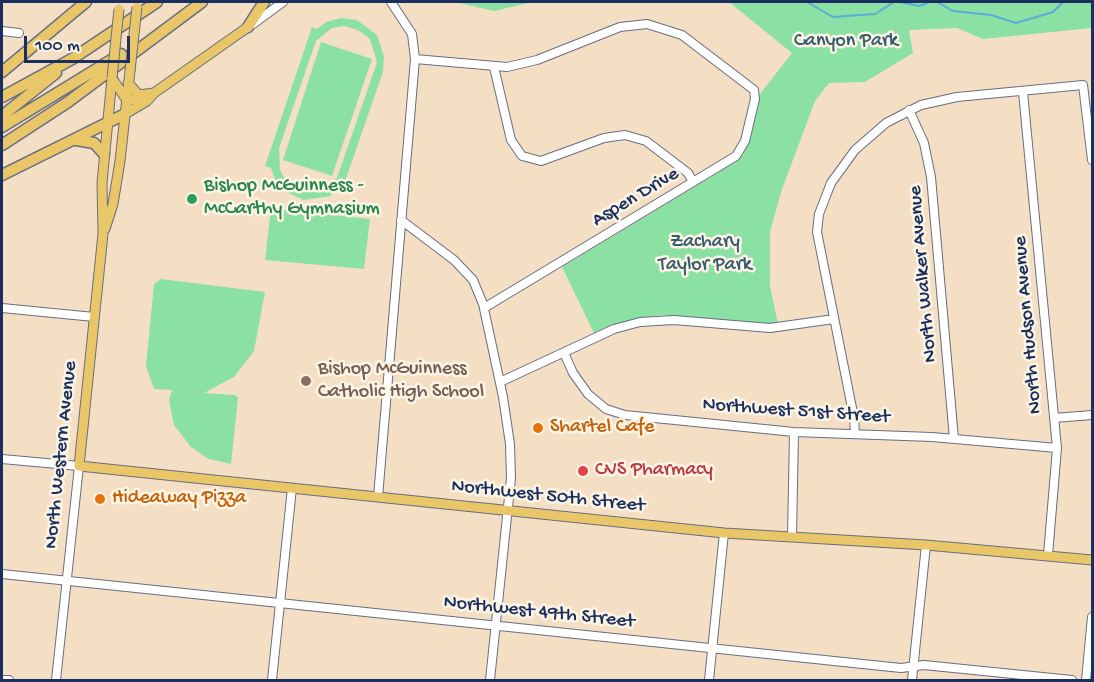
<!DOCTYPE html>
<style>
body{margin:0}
#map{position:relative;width:1094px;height:682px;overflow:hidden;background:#f5dfc4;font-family:"Gochi Hand",sans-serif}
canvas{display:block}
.frame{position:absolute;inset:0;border:3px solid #1b2f5e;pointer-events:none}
.scale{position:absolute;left:24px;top:36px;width:106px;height:27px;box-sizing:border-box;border:3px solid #1b2f5e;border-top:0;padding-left:8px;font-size:18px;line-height:21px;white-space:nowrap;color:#1b2f5e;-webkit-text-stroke:4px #fcf5e5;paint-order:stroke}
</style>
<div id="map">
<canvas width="1094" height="682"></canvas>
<div class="frame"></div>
<div class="scale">100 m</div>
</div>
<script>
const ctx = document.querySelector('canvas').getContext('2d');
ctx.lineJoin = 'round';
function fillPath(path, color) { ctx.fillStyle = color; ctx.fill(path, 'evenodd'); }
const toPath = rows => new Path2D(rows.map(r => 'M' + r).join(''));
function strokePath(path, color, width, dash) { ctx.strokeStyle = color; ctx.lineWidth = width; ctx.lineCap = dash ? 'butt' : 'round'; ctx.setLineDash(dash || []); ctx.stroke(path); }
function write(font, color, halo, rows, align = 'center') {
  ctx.font = font + ' "Gochi Hand",sans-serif'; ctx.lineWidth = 5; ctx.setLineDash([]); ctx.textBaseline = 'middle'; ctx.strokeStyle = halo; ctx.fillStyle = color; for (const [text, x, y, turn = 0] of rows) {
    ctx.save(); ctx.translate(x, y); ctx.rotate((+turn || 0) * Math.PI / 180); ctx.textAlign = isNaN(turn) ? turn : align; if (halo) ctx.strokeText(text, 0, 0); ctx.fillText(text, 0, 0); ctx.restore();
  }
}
const green = toPath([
 [455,2,533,2,494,11],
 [729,2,1092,2,1092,28,983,39,957,28,909,30,913,53,865,82,829,83,815,101,781,192,770,232,770,286,778,324,660,315,615,324,595,335,562,267,734,163,744,154,760,94,792,53],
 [341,18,357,20,377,35,384,56,383,72,344,184,330,196,304,200,284,191,275,179,271,168,265,166,312,27,317,29,326,22],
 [344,26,358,30,370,39,377,62,337,178,320,192,303,192,288,184,280,170,279,148,316,41,332,28],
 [321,42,372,59,332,176,283,160],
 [271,208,370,219,364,269,265,260],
 [161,279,265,292,254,351,234,377,204,393,235,395,238,398,231,464,209,459,191,447,174,425,169,400,172,390,154,389,146,366,154,284]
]);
const stream = toPath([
 [807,2,833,17,875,14,894,2],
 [900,2,919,6,930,2],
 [937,2,953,11,991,15,1016,23,1053,12,1063,2]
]);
const minor = toPath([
 [391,2,412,34,415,59,507,67,537,60,620,27,647,24,682,35,754,90,755,99,745,141,736,156,484,308],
 [253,24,283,2],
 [2,31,19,33],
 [494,67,511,140,522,156,541,161,604,138,625,135,646,141,688,173,693,182],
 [1023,92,1057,448,1048,555],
 [909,110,924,143,931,177,954,439],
 [401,220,454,260,473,280,483,304,503,397,510,444,511,478,490,680],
 [2,308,94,317],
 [564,353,573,373,588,394,606,409,625,415,794,432,932,437,1057,448],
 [500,382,614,329,640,322,674,320,770,328,834,319],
 [1054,418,1092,415],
 [855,434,854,418,817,232,819,214,831,183,855,150,886,123,921,105,957,97,1083,85,1092,160],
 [2,459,79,466,56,680],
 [378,497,415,59],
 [792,537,794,432],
 [2,574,901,668,924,665,1072,680],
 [2,680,9,680],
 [272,680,292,488],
 [709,680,724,533],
 [912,680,926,545],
 [1086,680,1092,617]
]);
const major = toPath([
 [112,78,102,183,103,234,79,466,724,533,926,545,1092,560],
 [112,78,126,99,146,101],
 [128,83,139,95,154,93],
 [125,114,147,101,154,93,248,27],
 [105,229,113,204,120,161,130,71]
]);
const highway = toPath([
 [248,27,264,2],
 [2,72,86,2],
 [2,97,72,59,157,2],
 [2,116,56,73],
 [2,127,121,54],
 [76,140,94,143,104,154],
 [2,145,68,102,202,2],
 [2,175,125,114]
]);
const majorBridge = toPath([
 [130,71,137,7],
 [112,78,119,9]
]);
const markers = [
 [192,199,6,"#2e9e5b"],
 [306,381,6,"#8d6e63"],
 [538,428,6,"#e8710a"],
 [583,471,6,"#e0444e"],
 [100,499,6,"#e8710a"]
];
const parkNames = [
 ["Canyon Park",846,42],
 ["Zachary",705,243],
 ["Taylor Park",705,266]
];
const leisureNames = [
 ["Bishop McGuinness -",204,187],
 ["McCarthy Gymnasium",204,210]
];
const streetNames = [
 ["Aspen Drive",636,198,-31],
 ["North Walker Avenue",924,274,-95],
 ["North Hudson Avenue",1029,325,-95],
 ["Northwest 51st Street",796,412,4],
 ["North Western Avenue",62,455,-84],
 ["Northwest 50th Street",548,497,6],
 ["Northwest 49th Street",539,613,6]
];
const educationNames = [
 ["Bishop McGuinness",318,370],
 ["Catholic High School",318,393]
];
const foodNames = [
 ["Shartel Cafe",550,428],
 ["Hideaway Pizza",112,499]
];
const healthNames = [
 ["CVS Pharmacy",595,471]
];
fillPath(green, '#8be1a4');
strokePath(stream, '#59aed5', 2);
strokePath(minor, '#676d82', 10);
strokePath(major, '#676d82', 11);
strokePath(highway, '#676d82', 13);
strokePath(minor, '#fff', 8);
strokePath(major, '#e9c769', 9);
strokePath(highway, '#e9c769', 10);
strokePath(majorBridge, '#676d82', 11, []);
strokePath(majorBridge, '#e9c769', 9);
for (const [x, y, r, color] of markers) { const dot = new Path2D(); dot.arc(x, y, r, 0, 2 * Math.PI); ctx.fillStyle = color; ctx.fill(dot); strokePath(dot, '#fcf5e5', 2); }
write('20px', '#375c70', '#fcf5e5', parkNames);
write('20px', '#27864d', '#fcf5e5', leisureNames, 'left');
write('20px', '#1b2f5e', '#fcf5e5', streetNames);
write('20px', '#785e54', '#fcf5e5', educationNames, 'left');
write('20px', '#c56008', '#fcf5e5', foodNames, 'left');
write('20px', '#be3a42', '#fcf5e5', healthNames, 'left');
</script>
